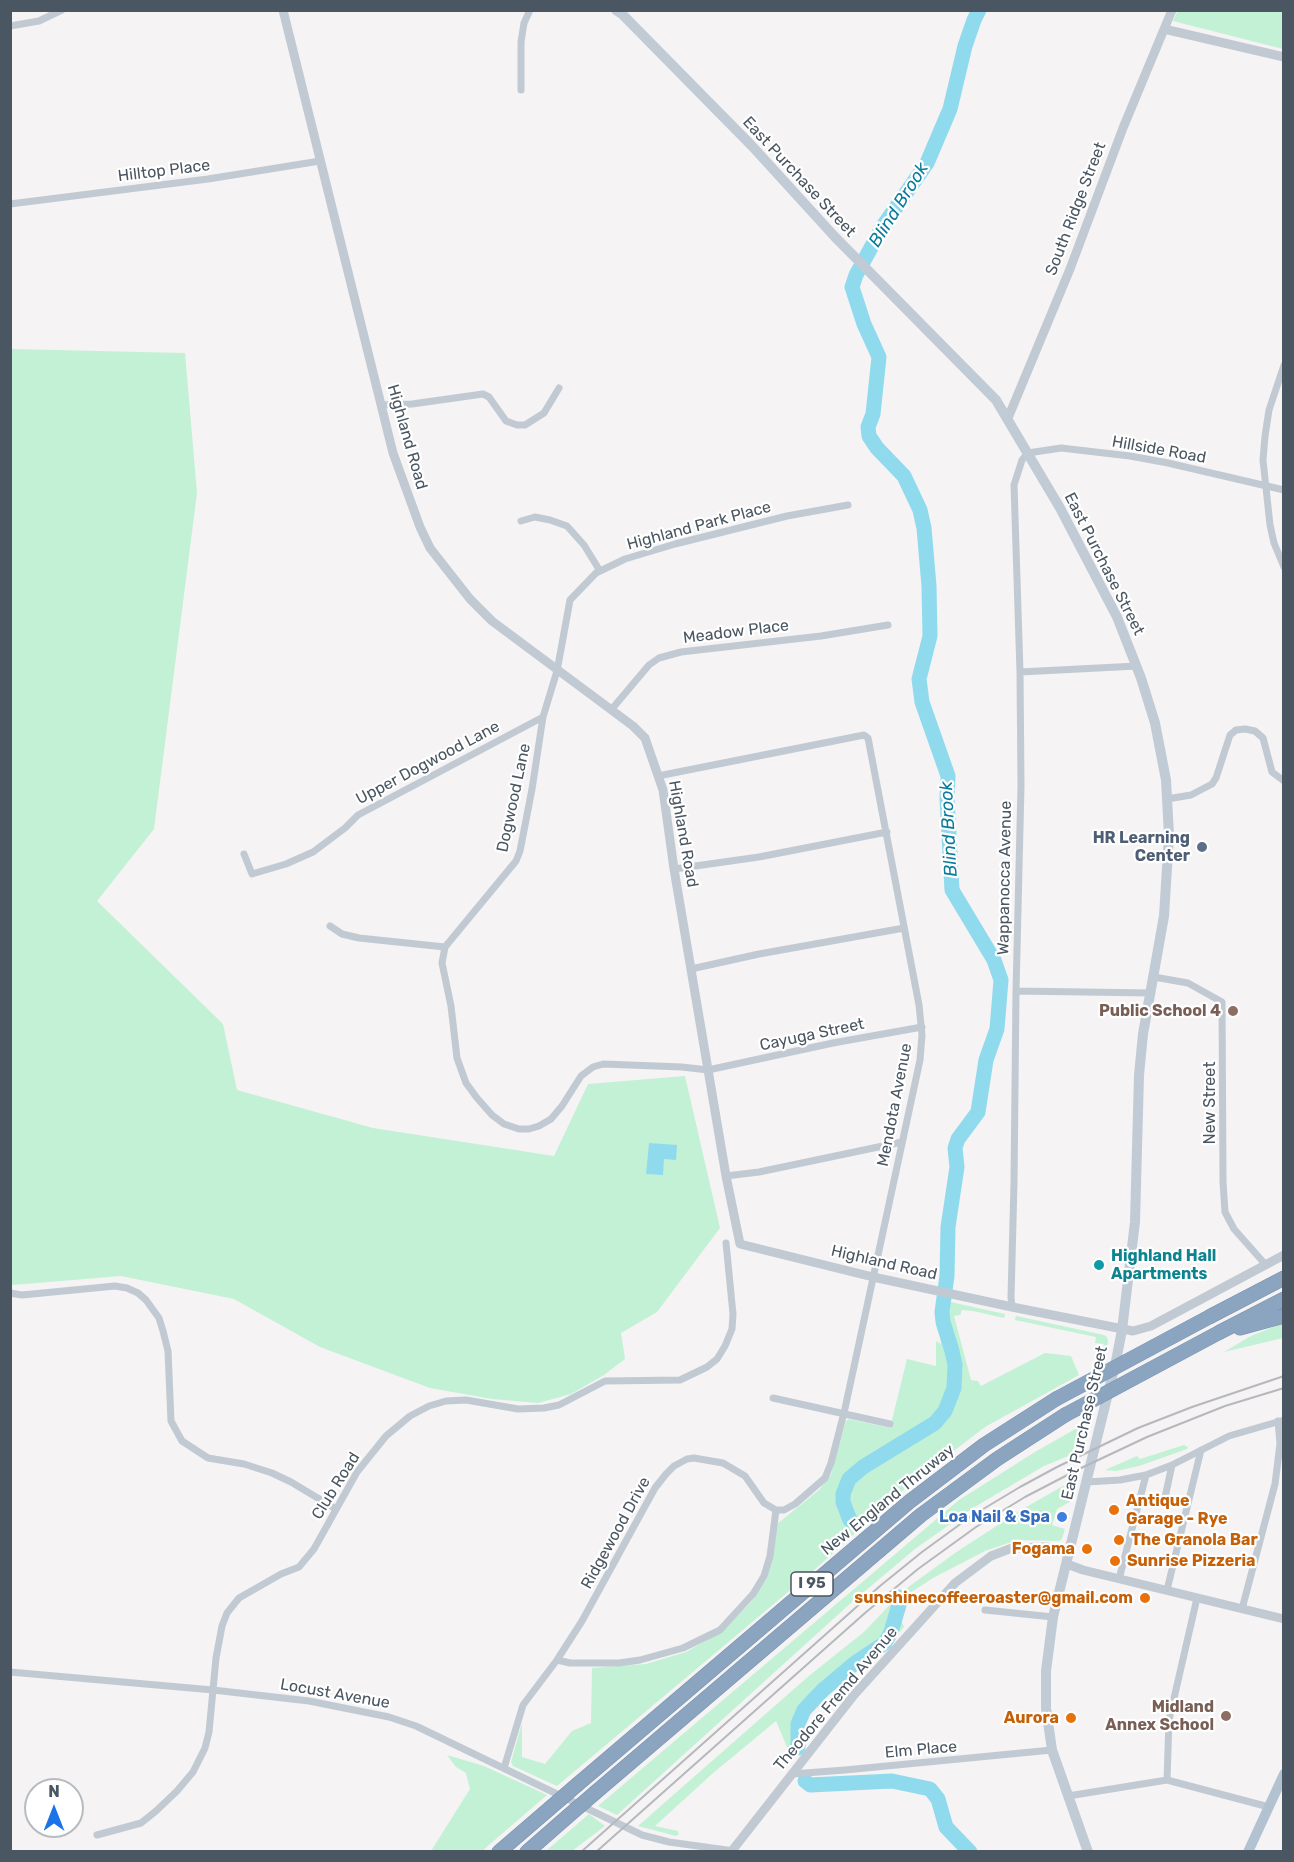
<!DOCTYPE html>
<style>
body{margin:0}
#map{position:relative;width:1294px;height:1862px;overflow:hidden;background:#f5f3f3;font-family:Rubik,sans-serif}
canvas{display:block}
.frame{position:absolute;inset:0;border:12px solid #4a5661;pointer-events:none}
.north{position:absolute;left:24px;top:1778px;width:60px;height:60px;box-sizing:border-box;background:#fff;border:2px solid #b7bbc0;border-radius:50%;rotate:0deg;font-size:16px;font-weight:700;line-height:24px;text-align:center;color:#4a5661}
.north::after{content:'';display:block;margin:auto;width:21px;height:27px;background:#1a73e8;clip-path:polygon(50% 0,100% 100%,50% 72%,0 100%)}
</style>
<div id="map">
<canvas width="1294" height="1862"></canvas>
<div class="frame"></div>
<div class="north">N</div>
</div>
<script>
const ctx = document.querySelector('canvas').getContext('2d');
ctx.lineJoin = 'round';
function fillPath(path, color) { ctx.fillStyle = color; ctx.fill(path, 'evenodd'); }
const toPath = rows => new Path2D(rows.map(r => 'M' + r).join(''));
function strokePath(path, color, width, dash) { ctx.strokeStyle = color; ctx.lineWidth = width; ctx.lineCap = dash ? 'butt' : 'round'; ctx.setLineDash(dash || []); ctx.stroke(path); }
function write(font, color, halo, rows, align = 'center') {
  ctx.font = font + ' Rubik,sans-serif'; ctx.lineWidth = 4.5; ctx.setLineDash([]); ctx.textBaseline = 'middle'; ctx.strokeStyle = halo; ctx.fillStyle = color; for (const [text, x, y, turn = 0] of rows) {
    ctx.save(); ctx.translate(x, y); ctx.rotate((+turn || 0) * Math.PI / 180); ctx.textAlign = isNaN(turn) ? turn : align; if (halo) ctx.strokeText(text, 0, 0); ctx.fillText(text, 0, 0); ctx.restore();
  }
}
const green = toPath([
 [1178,10,1283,11,1283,49,1173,21],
 [11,349,185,353,197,493,154,829,97,901,223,1024,237,1090,373,1128,554,1156,588,1084,685,1076,720,1228,657,1312,621,1333,625,1359,604,1375,571,1394,538,1403,492,1399,430,1388,320,1347,234,1299,121,1276,13,1285,11,1284],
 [937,1299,1005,1314,1004,1318,973,1311,962,1310,960,1315,954,1316,971,1380,978,1381,981,1386,1045,1353,1071,1356,1079,1375,985,1427,909,1485,813,1571,557,1786,513,1766,511,1762,522,1723,522,1757,545,1764,572,1731,591,1723,592,1668,646,1664,686,1652,723,1631,751,1602,767,1578,777,1524,819,1490,831,1474,846,1421,849,1419,890,1428,907,1359,936,1366,936,1341,941,1344],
 [1016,1316,1104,1335,1107,1337,1108,1342,1095,1396,1091,1398,1104,1344,1095,1343,1096,1337,1015,1320],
 [1283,1323,1283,1338,1224,1352,1251,1336],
 [1091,1420,1083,1450,1044,1466,973,1508,915,1549,852,1602,617,1815,598,1806,959,1500,1035,1452],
 [1184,1445,1188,1447,1187,1449,1139,1466,1116,1471,1105,1470,1137,1456,1140,1459],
 [1077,1478,1073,1500,1057,1509,1052,1525,1065,1529,1062,1539,1059,1541,1017,1540,985,1551,933,1578,910,1593,901,1620,904,1627,874,1661,864,1659,820,1700,809,1713,804,1728,806,1736,804,1741,790,1754,776,1721,712,1774,655,1826,678,1831,679,1834,676,1836,638,1826,810,1675,864,1632,903,1591,955,1553,1021,1510],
 [447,1755,484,1766,547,1795,482,1851,431,1851,470,1789,466,1773,456,1767],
 [589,1814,605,1826,572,1851,546,1851]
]);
const water = toPath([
 [649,1143,677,1145,676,1160,664,1159,663,1175,646,1174]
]);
const river = toPath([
 [850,1520,843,1502,843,1494,849,1479,863,1467,935,1423,945,1411,954,1388,955,1365,952,1351,943,1322,942,1312,947,1276,948,1227,957,1167,955,1148,958,1139,978,1112,986,1060,997,1029,1001,980,994,960,952,890,947,799,948,776,922,702,919,679,930,636,929,586,924,528,920,510,904,476,877,448,869,436,868,427,873,414,879,357,864,324,852,287,856,275,883,226,927,163,950,109,965,46,974,20,979,10],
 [798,1748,798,1724,804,1710,823,1690,855,1663,885,1643,891,1632,899,1605,899,1597],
 [805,1781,810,1785,892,1781,930,1789,938,1799,946,1827,970,1852]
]);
const minor = toPath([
 [10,26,39,21,62,10],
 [521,90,521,42,524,23,530,10],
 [10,204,208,179,320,161],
 [1284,365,1269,410,1265,436,1263,460,1270,525,1274,543,1284,567],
 [381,405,412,404,483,394,489,397,506,421,517,425,525,425,544,413,559,388],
 [848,505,787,516,675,544,625,559,596,573,570,600,557,671,543,717,532,789,520,851,516,861,445,947,442,963,451,1006,457,1058,466,1083,477,1098,492,1115,504,1124,519,1129,529,1129,539,1126,551,1119,562,1106,581,1076,593,1067,603,1064,682,1067,708,1070,833,1043,922,1027],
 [521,521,535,517,550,520,567,526,584,545,600,571],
 [1020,672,1137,666],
 [611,710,649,665,659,658,681,652,821,636,888,625],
 [1167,799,1191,795,1212,784,1216,778,1230,735,1236,730,1245,729,1255,731,1263,738,1272,772,1284,781],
 [244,854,252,874,286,864,313,852,345,828,358,815,543,717],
 [674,869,759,857,887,832],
 [330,926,342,934,359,938,445,947],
 [691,969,759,954,904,928],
 [1154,977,1188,983,1222,1002,1223,1182,1225,1212,1234,1229,1265,1264],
 [1016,991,1151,993],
 [726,1176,759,1172,902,1142],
 [10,1293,22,1295,115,1286,127,1288,138,1293,146,1300,159,1318,163,1331,168,1351,171,1421,182,1441,208,1458,244,1464,272,1473,291,1482,336,1509],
 [1012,1307,1011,1297,1014,1183,1016,991,1021,786,1020,672,1014,485,1022,460,1028,453,1061,448,1130,456,1168,463,1284,490],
 [773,1398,890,1424],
 [1087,1482,1120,1480,1146,1475,1172,1465,1229,1436,1284,1420],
 [1164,1502,1172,1465],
 [1119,1579,1146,1475],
 [1167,1590,1201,1450],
 [1242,1609,1275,1484,1280,1444,1278,1421],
 [985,1610,1053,1617],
 [557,1660,570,1663,619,1663,640,1660,683,1648,720,1630,753,1594,764,1576,770,1556,776,1510],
 [10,1672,213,1690,309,1701,389,1717,416,1726,642,1835,669,1842,734,1851],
 [504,1768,523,1705,557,1660,582,1621,655,1488,666,1474,674,1466,687,1459,694,1458,723,1463,745,1476,764,1503,776,1510,784,1510,795,1504,825,1478,831,1463,844,1413,920,1060,922,1035,919,1005,868,738,864,735,658,776],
 [792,1774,845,1770,1052,1750],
 [1167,1780,1169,1720,1197,1598],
 [1068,1796,1167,1780,1269,1807],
 [97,1835,141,1823,156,1811,177,1791,193,1772,205,1748,209,1732,216,1658,222,1626,227,1613,239,1598,281,1574,299,1567,314,1549,357,1472,386,1436,410,1416,429,1406,446,1401,466,1400,518,1409,544,1408,559,1405,605,1381,680,1380,707,1367,717,1359,725,1346,732,1329,733,1314,726,1243]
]);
const tertiary = toPath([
 [283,10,393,453,420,527,430,548,470,599,492,621,633,726,645,738,663,790,674,869,726,1176,740,1244,873,1277,1012,1307,1133,1331,1151,1326,1284,1255],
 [1164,29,1284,57],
 [1008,418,1070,269,1123,128,1172,10],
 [1067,1564,1083,1570,1284,1619],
 [731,1852,854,1695,955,1583,991,1556,1012,1548,1047,1547,1070,1554]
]);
const secondary = toPath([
 [616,10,622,14,752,146,835,237,996,400,1060,508,1117,617,1141,678,1155,723,1166,780,1169,835,1164,916,1143,1034,1139,1075,1135,1222,1122,1330,1116,1361,1053,1617,1046,1671,1046,1708,1052,1750,1088,1852]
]);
const primary = toPath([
 [1248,1852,1284,1774]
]);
const motorway = toPath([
 [1211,1316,1284,1278],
 [1240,1328,1284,1316],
 [1220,1332,1284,1299],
 [578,1784,909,1502,984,1445,1056,1399],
 [596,1792,921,1515,997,1459,1065,1415],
 [499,1852,549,1809],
 [527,1852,567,1817]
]);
const rail = toPath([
 [581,1852,880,1586,922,1552,970,1517,1020,1487,1057,1467,1138,1428,1192,1407,1284,1376],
 [596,1852,865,1613,918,1569,976,1527,1025,1497,1077,1470,1147,1437,1225,1406,1284,1388]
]);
const motorwayBridge = toPath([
 [1056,1399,1211,1316],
 [1065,1415,1220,1332],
 [549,1809,578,1784],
 [567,1817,596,1792]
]);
const markers = [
 [1202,847,6,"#5c6f8a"],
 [1233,1011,6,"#8d6e63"],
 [1099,1265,6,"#0f9aa8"],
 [1114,1510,6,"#e8710a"],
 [1062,1517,6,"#3f7fe0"],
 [1119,1540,6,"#e8710a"],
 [1087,1549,6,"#e8710a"],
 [1115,1561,6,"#e8710a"],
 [1145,1598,6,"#e8710a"],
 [1226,1716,6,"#8d6e63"],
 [1071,1718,6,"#e8710a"]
];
const shields = [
 [812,1584,42]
];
const shieldNames = [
 ["I 95",812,1584]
];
const streetNames = [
 ["Hilltop Place",164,171,-7],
 ["East Purchase Street",799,177,47],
 ["South Ridge Street",1076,209,-69],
 ["Highland Road",407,437,74],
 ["Hillside Road",1159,450,10],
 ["Highland Park Place",699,526,-15],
 ["East Purchase Street",1104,564,63],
 ["Meadow Place",736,632,-7],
 ["Upper Dogwood Lane",428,763,-28],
 ["Dogwood Lane",514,798,-78],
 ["Highland Road",683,834,80],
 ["Wappanocca Avenue",1005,878,-89],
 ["Cayuga Street",812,1035,-12],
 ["New Street",1210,1103,-90],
 ["Mendota Avenue",895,1105,-79],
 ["Highland Road",884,1263,13],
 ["East Purchase Street",1085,1423,-77],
 ["Club Road",336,1486,-58],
 ["New England Thruway",888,1500,-39],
 ["Ridgewood Drive",616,1533,-61],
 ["Locust Avenue",335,1694,10],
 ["Theodore Fremd Avenue",836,1699,-50],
 ["Elm Place",921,1750,-5]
];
const serviceNames = [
 ["HR Learning",1190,838],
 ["Center",1190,856]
];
const educationNames = [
 ["Public School 4",1221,1011],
 ["Midland",1214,1707],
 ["Annex School",1214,1725]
];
const cultureNames = [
 ["Highland Hall",1111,1256],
 ["Apartments",1111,1274]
];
const foodNames = [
 ["Antique",1126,1501],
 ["Garage - Rye",1126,1519],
 ["The Granola Bar",1131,1540],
 ["Fogama",1075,1549,"right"],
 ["Sunrise Pizzeria",1127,1561],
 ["sunshinecoffeeroaster@gmail.com",1133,1598,"right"],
 ["Aurora",1059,1718,"right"]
];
const shopNames = [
 ["Loa Nail & Spa",1050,1517]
];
const waterNames = [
 ["Blind Brook",899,205,-58],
 ["Blind Brook",949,829,-93]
];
fillPath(green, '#c3f1d5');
fillPath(water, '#90daee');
strokePath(river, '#90daee', 15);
strokePath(motorway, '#7690ad', 15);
strokePath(minor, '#c1cad2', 7);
strokePath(tertiary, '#c1cad2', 9);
strokePath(secondary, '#c1cbd6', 10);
strokePath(primary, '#b3c2d1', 10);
strokePath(motorway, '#8ba5c1', 14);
strokePath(rail, '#b5b8bd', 2);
strokePath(motorwayBridge, '#7690ad', 15, []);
strokePath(motorwayBridge, '#8ba5c1', 14);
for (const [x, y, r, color] of markers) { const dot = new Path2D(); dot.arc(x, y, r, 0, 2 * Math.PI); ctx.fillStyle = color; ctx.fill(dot); strokePath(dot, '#fff', 2); }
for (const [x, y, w] of shields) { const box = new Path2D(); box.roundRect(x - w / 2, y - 12, w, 24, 4.5); ctx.fillStyle = '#fff'; ctx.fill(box); strokePath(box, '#4a5661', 1.5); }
write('bold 15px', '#4a5661', null, shieldNames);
write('16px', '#4a5661', '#fff', streetNames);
write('bold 16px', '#4e5e75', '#fff', serviceNames, 'right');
write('bold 16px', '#785e54', '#fff', educationNames, 'right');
write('bold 16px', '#0d838f', '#fff', cultureNames, 'left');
write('bold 16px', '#c56008', '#fff', foodNames, 'left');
write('bold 16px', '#366cbe', '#fff', shopNames, 'right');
write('italic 18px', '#0c7c9b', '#fff', waterNames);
</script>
